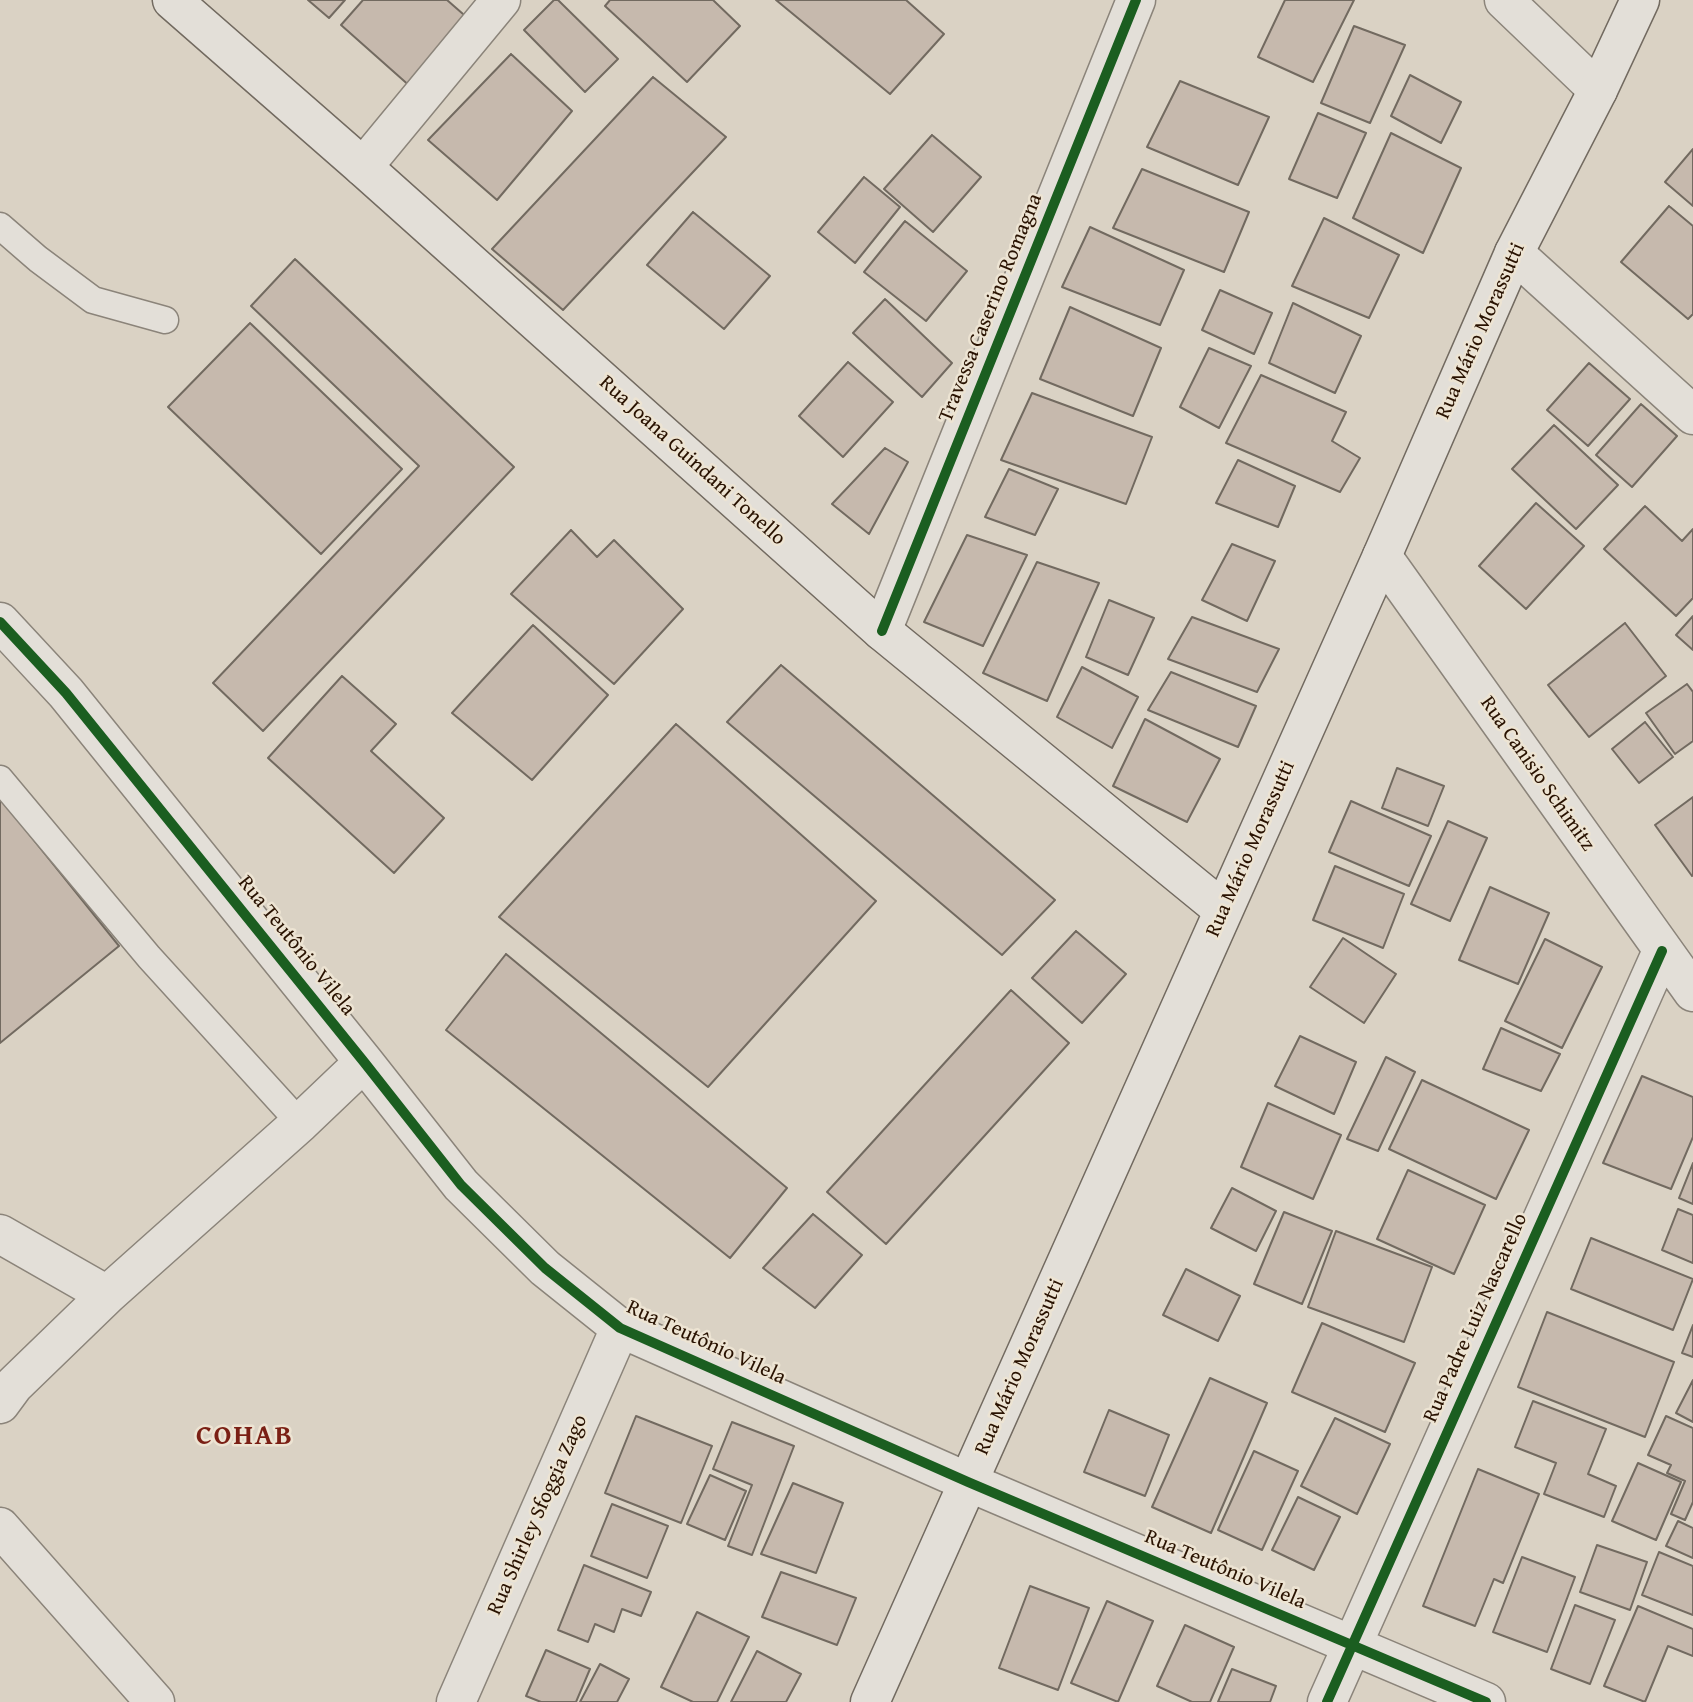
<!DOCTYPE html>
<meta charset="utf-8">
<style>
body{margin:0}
canvas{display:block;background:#dad2c4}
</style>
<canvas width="1693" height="1702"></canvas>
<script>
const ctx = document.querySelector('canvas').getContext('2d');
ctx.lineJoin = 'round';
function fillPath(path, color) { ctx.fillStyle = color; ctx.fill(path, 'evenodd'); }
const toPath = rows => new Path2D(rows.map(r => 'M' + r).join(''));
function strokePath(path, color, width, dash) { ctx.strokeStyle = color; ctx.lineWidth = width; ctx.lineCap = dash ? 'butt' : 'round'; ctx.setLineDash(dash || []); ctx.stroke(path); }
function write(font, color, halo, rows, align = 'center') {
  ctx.font = font + ' "Gentium Book Plus",serif'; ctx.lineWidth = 5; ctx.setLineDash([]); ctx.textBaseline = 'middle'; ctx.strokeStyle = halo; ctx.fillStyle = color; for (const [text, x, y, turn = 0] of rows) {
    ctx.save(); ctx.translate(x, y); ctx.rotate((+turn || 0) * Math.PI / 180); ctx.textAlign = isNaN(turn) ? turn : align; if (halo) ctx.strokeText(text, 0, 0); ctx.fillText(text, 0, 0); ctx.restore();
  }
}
const building = toPath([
 [308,0,345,0,329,18,308,0],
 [363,0,447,0,471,21,412,88,341,25,363,0],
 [554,0,558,0,618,59,585,92,524,30,554,0],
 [610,0,713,0,740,26,687,82,605,6,610,0],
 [776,0,906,0,944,34,890,94,776,0],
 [1285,0,1354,0,1313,82,1258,57,1285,0],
 [1354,26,1405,45,1370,123,1321,103,1354,26],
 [511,54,572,111,497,200,428,140,511,54],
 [1410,75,1461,102,1441,143,1391,116,1410,75],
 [653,77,726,137,563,310,492,249,653,77],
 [1180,81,1269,117,1238,185,1147,147,1180,81],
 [1318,113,1366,133,1337,198,1289,179,1318,113],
 [1391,133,1461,168,1423,253,1353,218,1391,133],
 [932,135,981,177,933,232,884,189,932,135],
 [1693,149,1693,206,1665,182,1693,149],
 [1142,169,1249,212,1224,272,1113,228,1142,169],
 [864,177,900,207,855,263,818,232,864,177],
 [1669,206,1693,226,1693,314,1688,319,1621,262,1669,206],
 [693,212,770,276,724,329,647,265,693,212],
 [1324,218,1399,255,1369,318,1292,286,1324,218],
 [905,221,967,271,926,321,864,272,905,221],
 [1090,227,1184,270,1160,325,1062,287,1090,227],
 [295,259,514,467,263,731,213,683,419,466,251,306,295,259],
 [1220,290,1272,313,1254,354,1202,330,1220,290],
 [885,299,952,363,922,397,853,333,885,299],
 [1293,303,1361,336,1335,393,1269,363,1293,303],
 [1070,307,1161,348,1133,416,1040,379,1070,307],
 [250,323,402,469,321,554,168,407,250,323],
 [1209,348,1251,366,1219,428,1180,407,1209,348],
 [848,362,893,402,843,457,799,416,848,362],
 [1589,363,1630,399,1588,446,1547,410,1589,363],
 [1261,375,1346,412,1332,441,1360,458,1340,492,1226,443,1261,375],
 [1032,393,1152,437,1126,504,1001,460,1032,393],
 [1641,404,1677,436,1632,487,1596,455,1641,404],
 [1554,425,1618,485,1576,529,1512,469,1554,425],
 [885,448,908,462,869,534,832,504,885,448],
 [1238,460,1295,486,1278,527,1216,503,1238,460],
 [1009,469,1058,489,1035,535,985,517,1009,469],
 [1536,503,1584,546,1526,609,1479,566,1536,503],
 [1645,506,1682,541,1693,529,1693,598,1676,616,1604,549,1645,506],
 [571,530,597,557,614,540,683,609,614,684,511,594,571,530],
 [967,535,1027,555,983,646,924,622,967,535],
 [1232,544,1275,561,1247,621,1202,600,1232,544],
 [1037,562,1099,583,1047,701,983,673,1037,562],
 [1109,600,1154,618,1128,675,1086,657,1109,600],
 [1693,616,1693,650,1676,635,1693,616],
 [1192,617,1279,649,1257,692,1168,659,1192,617],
 [1625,623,1666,676,1589,737,1548,685,1625,623],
 [533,625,608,695,532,780,452,713,533,625],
 [781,665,1055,900,1002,955,727,722,781,665],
 [1082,667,1138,697,1112,748,1057,717,1082,667],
 [1171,672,1256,706,1238,747,1148,710,1171,672],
 [342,676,396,724,371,751,444,818,394,873,268,758,342,676],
 [1687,684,1693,692,1693,741,1675,754,1646,713,1687,684],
 [1145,719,1220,759,1187,822,1113,786,1145,719],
 [1645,722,1673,757,1639,783,1612,749,1645,722],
 [676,724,876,901,708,1087,499,917,676,724],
 [1397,768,1444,786,1428,826,1382,808,1397,768],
 [1693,797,1693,875,1692,876,1655,825,1693,797],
 [0,798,119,946,0,1043,0,798],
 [1351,801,1431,836,1409,886,1329,852,1351,801],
 [1448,821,1487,838,1450,921,1411,904,1448,821],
 [1335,866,1404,894,1383,948,1313,920,1335,866],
 [1490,887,1549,913,1518,984,1459,960,1490,887],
 [1076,931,1126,974,1082,1023,1032,978,1076,931],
 [1343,938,1396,974,1364,1023,1310,987,1343,938],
 [1545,939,1602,967,1562,1048,1505,1021,1545,939],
 [506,954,787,1188,730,1258,446,1030,506,954],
 [1011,990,1069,1043,886,1244,827,1192,1011,990],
 [1501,1028,1560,1054,1541,1091,1483,1069,1501,1028],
 [1300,1036,1356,1062,1334,1114,1275,1086,1300,1036],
 [1386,1057,1415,1072,1378,1151,1347,1139,1386,1057],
 [1642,1076,1693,1097,1693,1137,1671,1189,1603,1163,1642,1076],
 [1422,1080,1529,1130,1496,1199,1389,1149,1422,1080],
 [1268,1103,1341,1135,1313,1199,1241,1167,1268,1103],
 [1693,1163,1693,1204,1679,1198,1693,1163],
 [1408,1170,1485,1205,1454,1274,1377,1239,1408,1170],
 [1232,1188,1276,1211,1256,1251,1211,1228,1232,1188],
 [1678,1209,1693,1215,1693,1263,1662,1250,1678,1209],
 [1284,1212,1332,1231,1302,1304,1254,1284,1284,1212],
 [813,1214,862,1255,815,1308,763,1268,813,1214],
 [1336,1231,1432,1267,1404,1342,1308,1307,1336,1231],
 [1591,1238,1693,1279,1673,1330,1571,1289,1591,1238],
 [1186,1269,1240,1296,1218,1341,1163,1315,1186,1269],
 [1547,1312,1674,1362,1645,1437,1518,1387,1547,1312],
 [1322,1323,1415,1363,1385,1432,1292,1392,1322,1323],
 [1693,1325,1693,1357,1682,1353,1693,1325],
 [1210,1378,1267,1403,1211,1533,1152,1507,1210,1378],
 [1693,1380,1693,1422,1676,1413,1693,1380],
 [1533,1401,1606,1429,1588,1474,1616,1486,1604,1517,1544,1494,1556,1463,1515,1447,1533,1401],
 [1109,1410,1169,1435,1145,1496,1084,1472,1109,1410],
 [636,1416,712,1446,681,1523,605,1493,636,1416],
 [1666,1416,1693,1428,1693,1502,1685,1520,1671,1514,1685,1481,1667,1473,1671,1465,1648,1455,1666,1416],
 [1335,1418,1390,1444,1357,1514,1301,1486,1335,1418],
 [732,1422,794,1446,752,1555,728,1546,752,1485,713,1469,732,1422],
 [1254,1451,1298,1471,1262,1550,1218,1530,1254,1451],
 [1638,1463,1681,1482,1656,1540,1612,1521,1638,1463],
 [1478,1469,1539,1494,1503,1583,1494,1579,1475,1626,1423,1606,1478,1469],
 [710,1475,746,1491,725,1540,687,1524,710,1475],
 [793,1483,843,1503,816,1573,761,1554,793,1483],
 [1298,1497,1340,1517,1314,1570,1272,1550,1298,1497],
 [612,1504,668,1526,647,1578,591,1556,612,1504],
 [1678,1521,1693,1528,1693,1558,1666,1546,1678,1521],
 [1597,1545,1647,1562,1630,1610,1580,1592,1597,1545],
 [1659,1552,1693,1566,1693,1615,1642,1595,1659,1552],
 [1522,1557,1575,1577,1547,1652,1493,1632,1522,1557],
 [584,1565,651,1592,641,1616,622,1609,614,1632,595,1624,588,1642,558,1630,584,1565],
 [781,1572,856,1598,837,1645,762,1617,781,1572],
 [1030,1586,1089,1608,1058,1690,999,1668,1030,1586],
 [1107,1601,1153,1621,1118,1702,1071,1683,1107,1601],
 [1575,1605,1615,1620,1590,1684,1551,1669,1575,1605],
 [1638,1606,1693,1629,1693,1656,1668,1646,1645,1702,1604,1686,1638,1606],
 [697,1612,749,1637,717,1702,693,1702,661,1687,697,1612],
 [1185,1625,1234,1647,1210,1702,1192,1702,1157,1686,1185,1625],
 [546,1650,590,1669,576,1702,541,1702,526,1696,546,1650],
 [757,1651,801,1674,786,1702,731,1702,757,1651],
 [600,1664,629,1679,617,1702,580,1702,600,1664],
 [1232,1669,1276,1686,1270,1702,1218,1702,1232,1669]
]);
const service = toPath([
 [0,226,38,259,93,300,165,320],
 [0,779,149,957,300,1123]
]);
const minor = toPath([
 [1504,0,1598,90],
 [363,167,501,0],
 [1382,556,1693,992],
 [0,622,66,693,364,1062,461,1185,545,1268,620,1328,968,1482,1486,1702],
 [882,631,1136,0],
 [0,1234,107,1295],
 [0,1404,14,1385,107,1295,300,1123,364,1062],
 [0,1527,155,1702],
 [456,1702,620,1328],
 [1327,1702,1662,951]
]);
const tertiary = toPath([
 [1514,253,1693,415]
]);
const secondary = toPath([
 [172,0,363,167,882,631,1223,910],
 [870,1702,1382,556,1514,253,1598,90,1640,0]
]);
const cycleway = toPath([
 [0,622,66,693,364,1062,461,1185,545,1268,620,1328,968,1482,1486,1702],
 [882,631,1136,0],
 [1327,1702,1662,951]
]);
const streetNames = [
 ["Travessa Caserino Romagna",991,308,-68],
 ["Rua Mário Morassutti",1481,331,-66],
 ["Rua Joana Guindani Tonello",692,461,42],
 ["Rua Canisio Schimitz",1537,774,55],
 ["Rua Mário Morassutti",1251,849,-66],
 ["Rua Teutônio Vilela",296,946,51],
 ["Rua Padre Luiz Nascarello",1476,1318,-66],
 ["Rua Teutônio Vilela",706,1343,25],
 ["Rua Mário Morassutti",1020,1367,-66],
 ["Rua Shirley Sfoggia Zago",538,1515,-66],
 ["Rua Teutônio Vilela",1225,1570,23]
];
const districtNames = [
 ["COHAB",245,1437]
];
fillPath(building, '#c6b9ad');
strokePath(building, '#726a60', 2);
strokePath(service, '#8b847a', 29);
strokePath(minor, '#8b847a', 41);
strokePath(tertiary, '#8b847a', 41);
strokePath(secondary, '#726a60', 41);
strokePath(service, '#e3dfd8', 26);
strokePath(minor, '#e3dfd8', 38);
strokePath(tertiary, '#e3dfd8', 38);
strokePath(secondary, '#e3dfd8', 38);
strokePath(cycleway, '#1b5e20', 10);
write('21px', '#291201', '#ede4d3', streetNames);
ctx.letterSpacing = '2px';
write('bold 28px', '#7a1f14', '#ede4d3', districtNames);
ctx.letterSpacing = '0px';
</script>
